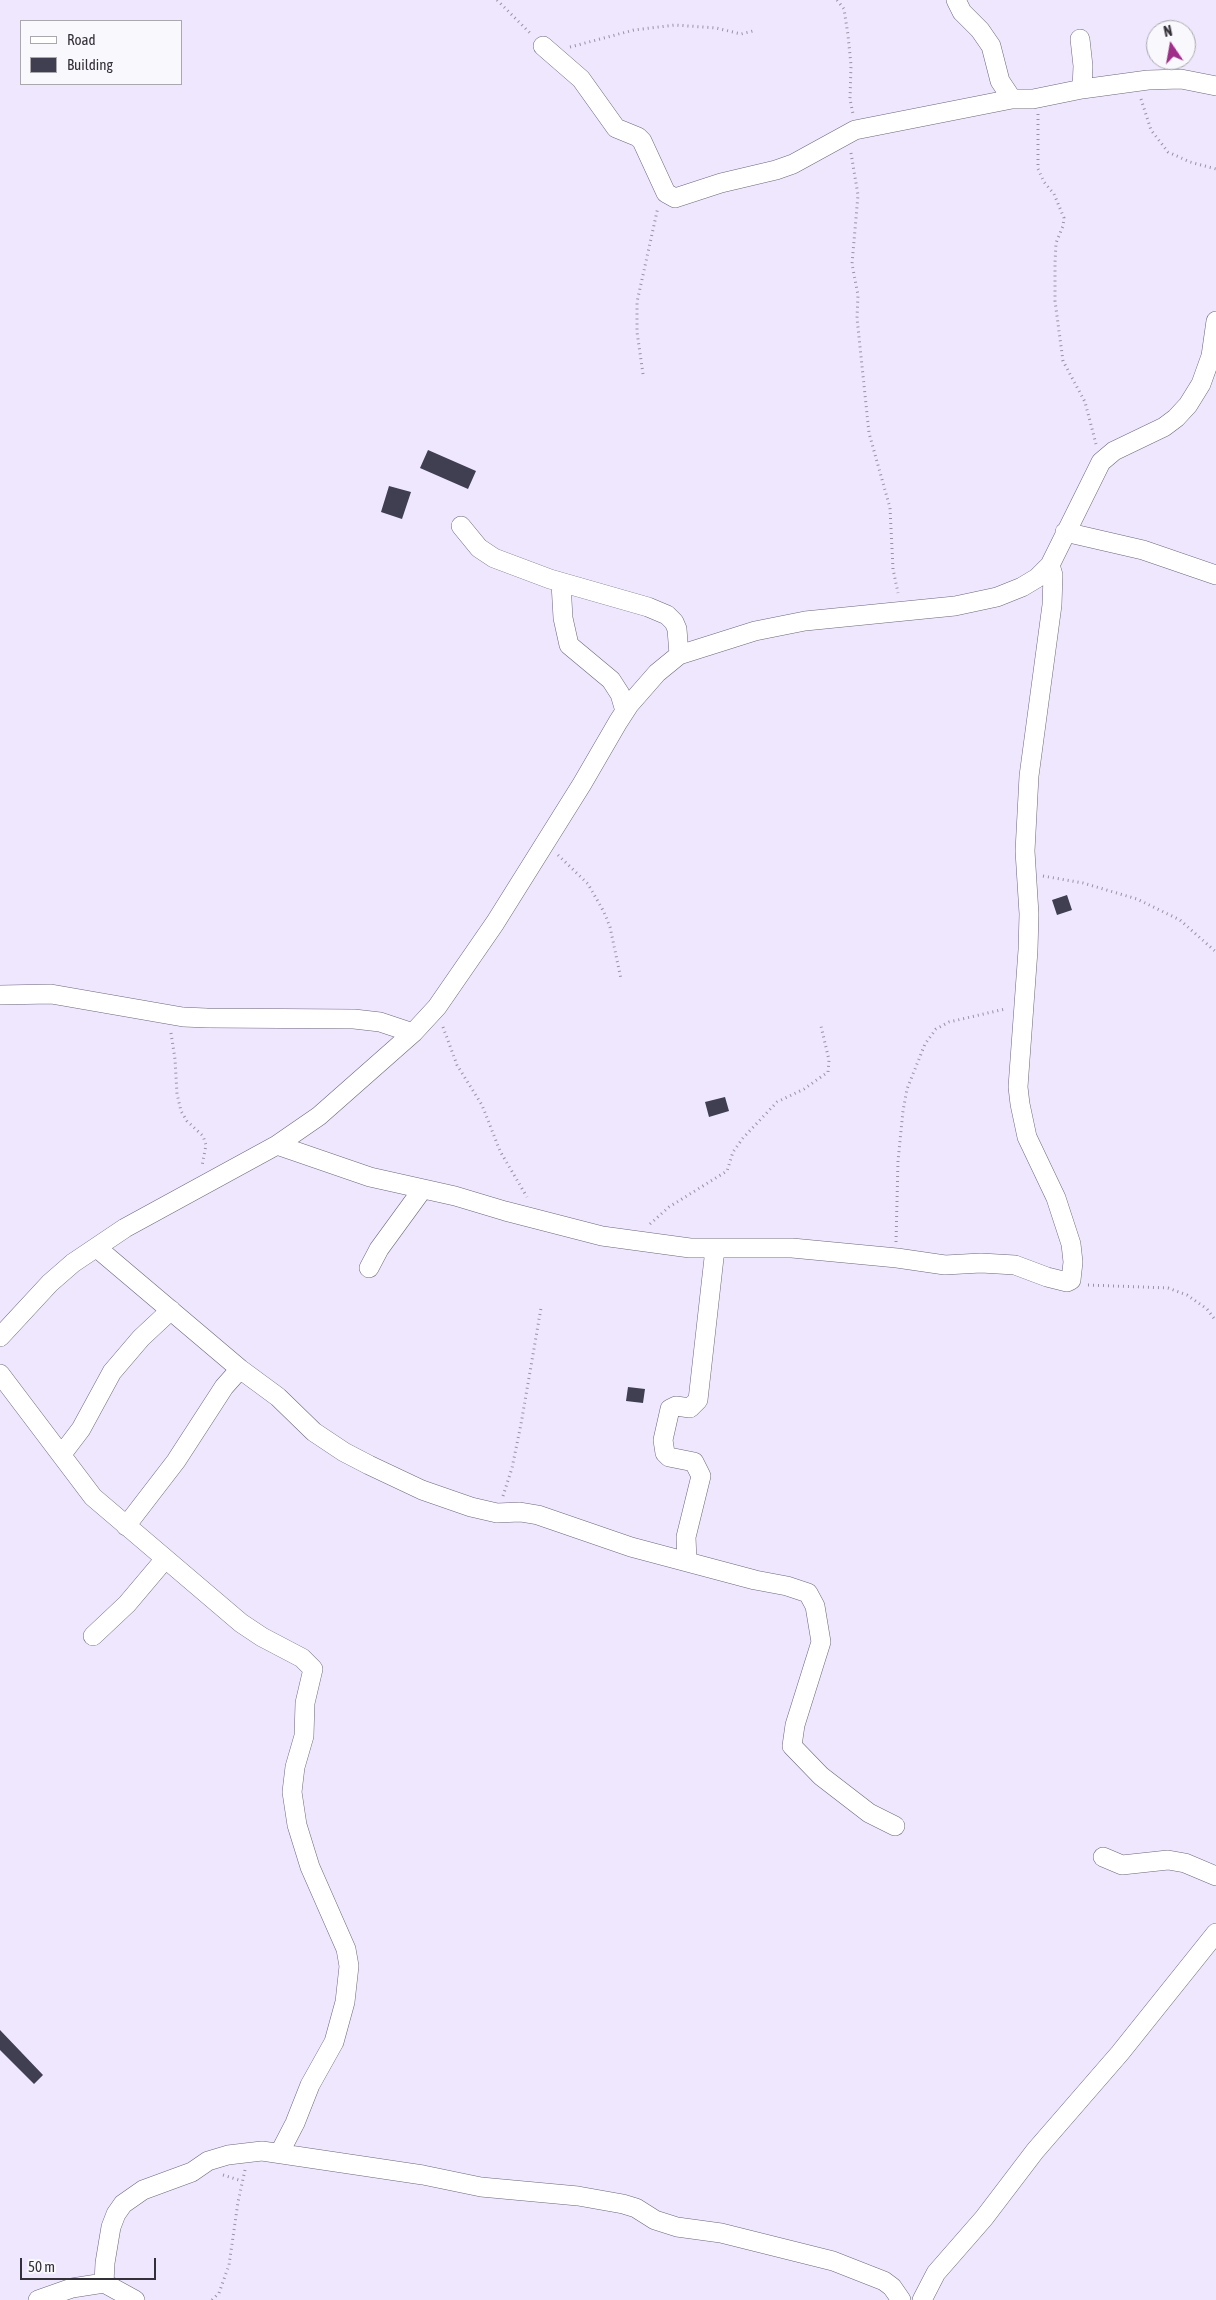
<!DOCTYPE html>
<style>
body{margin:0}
#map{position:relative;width:1216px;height:2300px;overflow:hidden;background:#efe7fe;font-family:"Asap Condensed",sans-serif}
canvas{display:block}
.legend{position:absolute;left:20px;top:20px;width:162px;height:65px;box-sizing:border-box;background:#f9f8fc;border:1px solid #aaa8ae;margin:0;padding:6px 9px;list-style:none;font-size:15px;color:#343039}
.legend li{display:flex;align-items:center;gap:10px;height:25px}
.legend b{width:25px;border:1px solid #aaa8ae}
.north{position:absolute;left:1146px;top:20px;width:50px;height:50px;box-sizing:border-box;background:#f9f8fc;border:1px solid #aaa8ae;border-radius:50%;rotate:348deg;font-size:14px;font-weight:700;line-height:20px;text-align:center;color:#343039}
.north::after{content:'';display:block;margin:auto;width:18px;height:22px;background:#a02d87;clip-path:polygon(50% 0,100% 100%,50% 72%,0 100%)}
.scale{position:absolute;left:20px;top:2258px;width:136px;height:22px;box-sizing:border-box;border:2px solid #343039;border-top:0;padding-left:6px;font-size:15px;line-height:18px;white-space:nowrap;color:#343039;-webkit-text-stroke:4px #f9f8fc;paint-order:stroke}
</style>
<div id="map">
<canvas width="1216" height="2300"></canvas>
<ul class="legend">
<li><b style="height:6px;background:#fff"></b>Road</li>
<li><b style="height:14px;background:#403e51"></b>Building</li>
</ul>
<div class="north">N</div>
<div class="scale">50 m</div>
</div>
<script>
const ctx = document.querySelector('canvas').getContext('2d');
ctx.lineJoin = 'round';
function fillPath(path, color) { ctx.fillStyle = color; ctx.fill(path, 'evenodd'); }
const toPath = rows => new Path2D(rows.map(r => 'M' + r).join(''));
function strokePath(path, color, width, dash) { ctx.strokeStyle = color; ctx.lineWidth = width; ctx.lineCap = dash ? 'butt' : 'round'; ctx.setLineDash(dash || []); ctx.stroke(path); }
const building = toPath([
 [428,450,476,471,468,489,420,468],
 [389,486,411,492,402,519,381,512],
 [1067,895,1072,910,1057,915,1052,900],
 [725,1097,729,1111,709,1117,705,1102],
 [628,1387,645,1389,643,1403,626,1401],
 [0,2030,43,2075,34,2084,0,2050]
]);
const path = toPath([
 [497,0,532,35],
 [837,0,844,9,848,35,851,65,850,99,853,114],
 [570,47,634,30,675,25,716,28,741,34,753,31],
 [1141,99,1151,130,1168,152,1190,162,1216,169],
 [1038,114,1038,169,1044,182,1054,194,1064,218,1063,226,1056,243,1055,263,1055,301,1063,361,1085,402,1096,444],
 [851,153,858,195,852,264,858,295,857,318,869,433,890,508,893,569,898,593],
 [643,374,637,332,637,302,658,207],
 [558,855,588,884,604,912,610,927,621,979],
 [1043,876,1083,883,1137,899,1180,920,1216,952],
 [443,1027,457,1065,482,1105,500,1151,527,1197],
 [171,1033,175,1059,177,1094,181,1111,187,1121,203,1136,206,1145,202,1166],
 [650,1224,669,1207,727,1171,733,1152,743,1138,777,1102,804,1089,828,1072,829,1060,821,1026],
 [896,1242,898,1161,903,1111,907,1089,925,1044,936,1029,949,1022,1005,1009],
 [1088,1285,1168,1288,1187,1295,1207,1309,1216,1321],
 [503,1496,512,1468,521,1424,541,1308],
 [223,2175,242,2181],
 [212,2300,219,2293,229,2265,238,2202,245,2170]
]);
const street = toPath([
 [956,0,962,12,980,30,991,46,1000,81,1012,99],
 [1080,39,1083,66,1082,89],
 [543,46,581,79,616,128,638,137,642,141,666,193,675,198,721,183,776,170,793,164,855,130,1012,99,1033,99,1082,89,1148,80,1181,79,1216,86],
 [461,526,479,548,494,558,550,579,648,607,667,615,674,622,677,629,679,655],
 [1065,532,1143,550,1216,575],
 [561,583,563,618,569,645,611,680,620,694,625,711],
 [0,995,51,994,183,1017,207,1018,354,1019,380,1022,413,1033],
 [277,1145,370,1177,455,1196,505,1211,602,1236,690,1248,792,1248,897,1258,945,1265,981,1263,1015,1265,1047,1277,1067,1282,1071,1280,1073,1262,1071,1244,1056,1198,1027,1137,1020,1104,1018,1087,1028,950,1029,914,1025,851,1029,776,1052,605,1053,575,1050,565],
 [97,1248,240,1369,278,1397,314,1432,344,1452,369,1465,422,1490,471,1507,497,1513,520,1512,538,1515,631,1547,755,1580,787,1586,808,1593,815,1606,821,1642,795,1725,792,1746,821,1776,869,1813,895,1826],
 [369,1268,379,1249,422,1190],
 [0,1337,50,1283,73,1263,125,1228,277,1145,319,1116,413,1033,437,1007,495,923,582,784,618,722,629,705,657,673,679,655,755,631,805,621,955,606,997,597,1022,587,1037,578,1050,565,1101,462,1114,451,1164,427,1176,418,1188,405,1201,384,1211,356,1216,321],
 [0,1374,93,1497,241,1623,262,1637,302,1658,313,1669,305,1703,304,1736,295,1767,292,1792,297,1825,310,1867,346,1949,349,1966,345,2002,334,2042,310,2085,295,2123,280,2152],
 [62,1454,81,1429,112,1372,141,1338,171,1310],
 [126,1526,176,1461,224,1387,240,1369],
 [687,1561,686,1537,701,1476,694,1462,669,1457,665,1453,663,1440,670,1409,676,1406,690,1408,698,1400,715,1249],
 [93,1636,127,1604,165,1559],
 [1103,1857,1122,1865,1168,1860,1185,1863,1216,1876],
 [104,2283,105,2263,111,2227,116,2214,123,2204,143,2190,192,2172,208,2161,228,2155,262,2151,423,2175,481,2187,578,2196,623,2204,636,2208,655,2220,677,2227,721,2233,833,2261,884,2281,892,2287,901,2300],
 [38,2300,72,2288,104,2283,135,2300],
 [922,2300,936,2273,984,2218,1035,2151,1120,2053,1216,1933]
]);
fillPath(building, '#403e51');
strokePath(street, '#6d667a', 20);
strokePath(path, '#9892a3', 3, [1, 4]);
strokePath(street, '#fff', 19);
</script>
